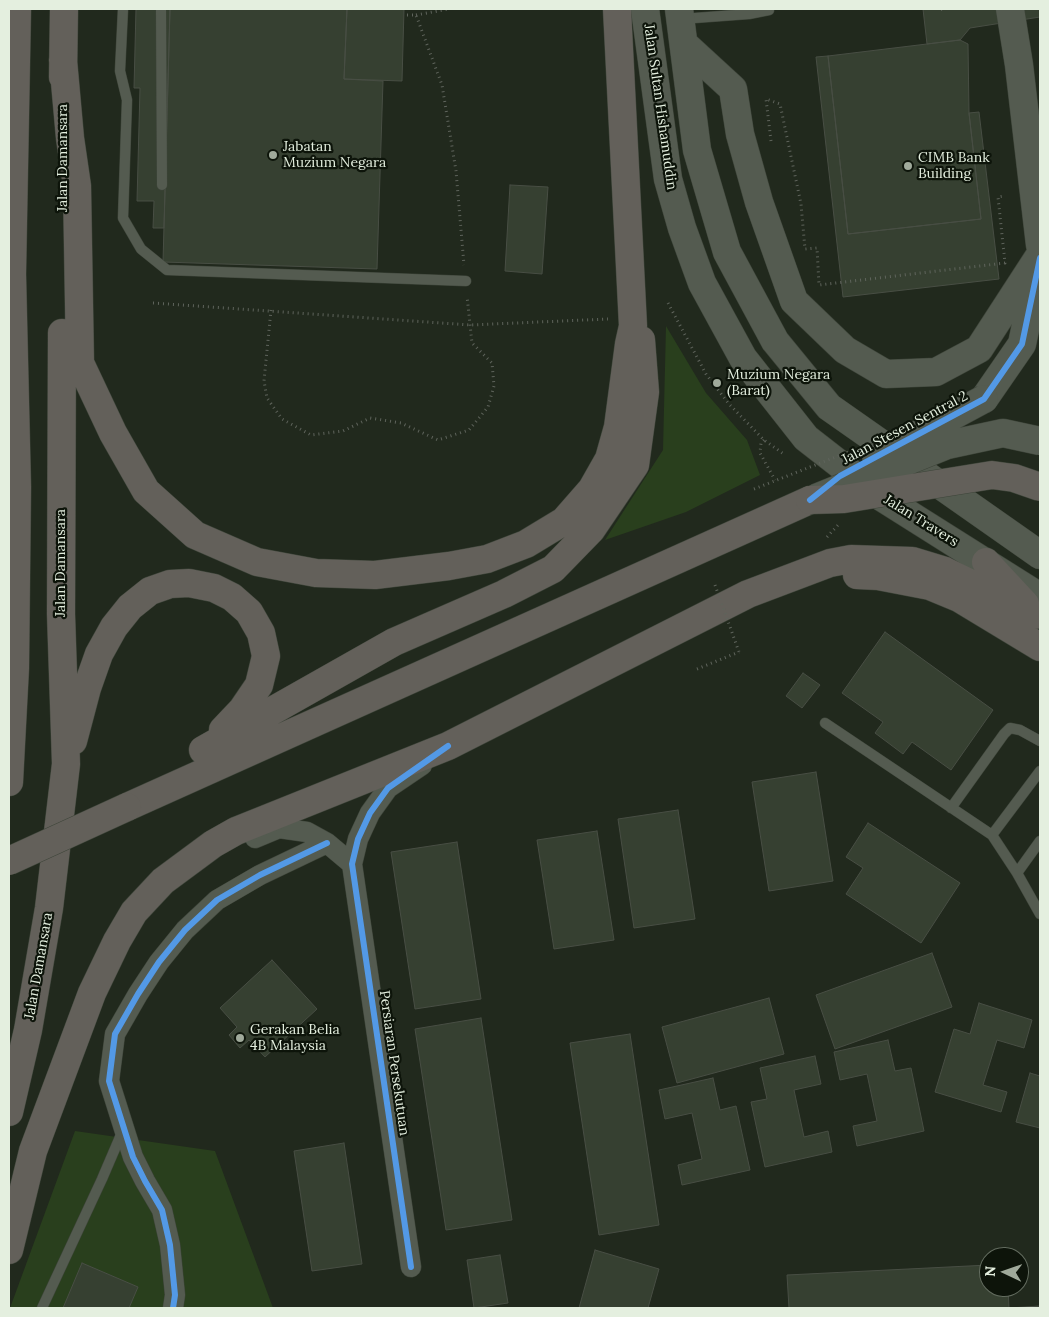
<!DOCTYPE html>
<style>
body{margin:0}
#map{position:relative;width:1049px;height:1317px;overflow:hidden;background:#21291d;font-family:Lora,serif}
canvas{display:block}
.frame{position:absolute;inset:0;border:10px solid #e4efdf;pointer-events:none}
.north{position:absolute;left:979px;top:1247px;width:50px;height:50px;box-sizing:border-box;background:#0d140a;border:1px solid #636c5f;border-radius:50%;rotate:273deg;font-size:14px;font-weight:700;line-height:20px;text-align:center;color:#e4efdf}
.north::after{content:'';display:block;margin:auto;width:18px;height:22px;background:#a0aa9b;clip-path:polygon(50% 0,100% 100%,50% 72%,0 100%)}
</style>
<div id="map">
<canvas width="1049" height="1317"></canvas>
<div class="frame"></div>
<div class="north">N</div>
</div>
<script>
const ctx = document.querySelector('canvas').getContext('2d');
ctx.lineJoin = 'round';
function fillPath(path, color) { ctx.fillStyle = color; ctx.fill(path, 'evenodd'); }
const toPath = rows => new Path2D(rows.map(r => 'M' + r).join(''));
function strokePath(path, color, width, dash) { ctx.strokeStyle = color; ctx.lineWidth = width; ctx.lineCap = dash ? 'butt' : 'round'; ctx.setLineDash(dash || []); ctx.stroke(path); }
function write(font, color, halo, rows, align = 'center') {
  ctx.font = font + ' Lora,serif'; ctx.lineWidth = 4.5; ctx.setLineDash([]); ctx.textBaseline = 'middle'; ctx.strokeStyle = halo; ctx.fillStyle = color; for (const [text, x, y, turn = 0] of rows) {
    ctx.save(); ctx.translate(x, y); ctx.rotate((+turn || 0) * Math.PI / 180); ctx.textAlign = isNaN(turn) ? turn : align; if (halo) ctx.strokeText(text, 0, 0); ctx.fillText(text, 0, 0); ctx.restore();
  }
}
const green = toPath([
 [666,326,706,393,747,440,760,475,686,512,605,540,663,450],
 [75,1131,215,1151,273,1308,10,1308]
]);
const building = toPath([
 [136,9,170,9,164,228,153,228,154,201,137,201,140,88,134,88,136,9],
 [170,9,347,9,344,79,383,81,377,269,163,262,170,9],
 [347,9,404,9,402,81,344,79,347,9],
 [923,9,1040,9,1040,17,970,28,960,40,927,44,923,9],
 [960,40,968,44,969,113,981,219,848,234,828,56,960,40],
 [828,56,848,234,981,219,969,113,979,112,999,279,843,297,816,57,828,56],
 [510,185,548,187,542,274,505,271,510,185],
 [885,632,993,710,951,770,912,742,903,754,875,733,883,722,842,693,885,632],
 [803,673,820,685,802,708,786,696,803,673],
 [816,772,833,881,769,891,752,782,816,772],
 [678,810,695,919,634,928,618,819,678,810],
 [868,823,960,883,921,943,846,894,863,868,846,857,868,823],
 [597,831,614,940,554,949,537,840,597,831],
 [457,842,481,999,415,1009,391,852,457,842],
 [932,953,952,1007,835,1049,816,995,932,953],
 [272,960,317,1009,265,1057,249,1040,240,1048,229,1035,237,1027,220,1008,272,960],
 [769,998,784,1054,677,1083,662,1027,769,998],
 [979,1003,1032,1020,1024,1048,997,1040,983,1085,1007,1092,1001,1112,935,1092,954,1029,970,1034,979,1003],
 [481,1018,512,1220,446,1230,415,1029,481,1018],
 [630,1034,659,1225,599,1235,570,1043,630,1034],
 [888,1040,895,1071,911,1068,924,1131,857,1146,853,1126,877,1121,867,1074,840,1080,834,1052,888,1040],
 [815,1056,821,1084,794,1090,804,1137,828,1131,832,1152,765,1167,751,1102,767,1099,760,1068,815,1056],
 [1030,1073,1040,1076,1040,1128,1016,1122,1030,1073],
 [713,1078,720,1110,736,1106,750,1170,682,1185,678,1165,702,1159,692,1113,665,1119,659,1090,713,1078],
 [344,1143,362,1264,312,1271,294,1151,344,1143],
 [595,1250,659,1269,648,1308,579,1308,595,1250],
 [500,1255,508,1303,474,1308,467,1260,500,1255],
 [82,1263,138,1287,129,1308,63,1308,82,1263],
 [989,1265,989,1287,1008,1287,1009,1308,1040,1306,1040,1308,789,1308,787,1275,989,1265]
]);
const path = toPath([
 [937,9,937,10,944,9],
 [407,15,416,15,442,85,456,171,464,265],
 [416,15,449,9],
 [771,141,766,99,780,104,801,204,805,249,817,248,819,285,1005,263,998,197,1004,196],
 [153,303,470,325,608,319],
 [668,303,706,374,729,404,764,440,785,455],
 [271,310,264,381,267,398,282,419,311,435,343,431,370,418,401,423,438,440,469,430,488,407,494,386,492,363,472,343,467,296],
 [764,440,761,443,760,453,775,480],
 [827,537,838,525],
 [697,669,739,652]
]);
const lane = toPath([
 [123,9,120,71,127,100,123,218,141,249,167,270,466,281],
 [161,9,162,185],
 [681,19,749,14,769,10,769,9],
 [825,723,992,835,1017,873,1040,914],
 [951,808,1004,734,1010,728,1020,730,1040,741],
 [992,835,1040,771],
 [1017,873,1040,841],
 [42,1308,102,1179,123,1130]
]);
const street = toPath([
 [255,838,279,828,307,832,327,843,352,864],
 [411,1267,352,864,358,839,370,813,388,788,422,765],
 [173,1308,175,1295,170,1245,162,1210,145,1181,133,1157,109,1081,115,1034,138,994,159,962,185,930,217,900,260,875,327,843]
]);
const secondary = toPath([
 [645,9,668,179,682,228,702,283,743,358,806,438,883,498,1040,597],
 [679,9,697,150,727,252,775,341,829,407,1040,555],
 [1010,9,1019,65,1040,245],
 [684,44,733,89,740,134,759,202,794,301,845,350,886,374,936,372,979,349,1040,255],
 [984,399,1022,344,1038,267]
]);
const primary = toPath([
 [63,60,70,138,77,186,80,363,113,433,146,491,195,535,257,562,316,573,375,575,449,566,487,559,526,544,564,521,592,489,609,459,618,427,629,344,633,326,617,9],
 [63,77,64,9],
 [986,562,1025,604],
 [857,575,878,576,930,586,959,598,1040,647],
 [73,741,87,688,99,654,114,627,130,607,150,591,170,584,189,583,214,588,232,597,249,612,261,633,266,656,259,685,242,710,223,730],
 [203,750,394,642,504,594,553,569,591,530,635,465,645,392,641,340],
 [9,782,15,668,17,487,12,274,17,9],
 [127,807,810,500],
 [9,1112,28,1030,49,908,66,764,61,614,62,333],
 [9,1250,33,1151,92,993,117,941,134,912,163,881,213,844,236,831,266,819,448,746,748,594,830,563,851,559,912,561,945,571,1035,615]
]);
const pathBridge = toPath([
 [754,489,851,451],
 [715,585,739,652]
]);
const secondaryBridge = toPath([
 [876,457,984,399],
 [816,498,947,445,1003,433,1040,441]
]);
const primaryBridge = toPath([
 [810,500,844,499,992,475,1014,478,1040,487],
 [9,861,127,807]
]);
const cycleway = toPath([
 [810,500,840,476,984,399,1022,344,1040,258],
 [411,1267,352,864,358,839,370,813,388,788,448,746],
 [173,1308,175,1295,170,1245,162,1210,145,1181,133,1157,109,1081,115,1034,138,994,159,962,185,930,217,900,260,875,327,843]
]);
const markers = [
 [273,155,5,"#a0aa9b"],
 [908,166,5,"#a0aa9b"],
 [717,383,5,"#a0aa9b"],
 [240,1038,5,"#a0aa9b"]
];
const streetNames = [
 ["Jalan Sultan Hishamuddin",660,107,82],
 ["Jalan Damansara",63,158,-90],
 ["Jalan Stesen Sentral 2",905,428,-28],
 ["Jalan Travers",921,521,32],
 ["Jalan Damansara",61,563,-90],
 ["Jalan Damansara",39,966,-80],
 ["Persiaran Persekutuan",394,1063,82]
];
const poiNames = [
 ["Jabatan",283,147],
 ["Muzium Negara",283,163],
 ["CIMB Bank",918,158],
 ["Building",918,174],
 ["Muzium Negara",727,375],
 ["(Barat)",727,391],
 ["Gerakan Belia",250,1030],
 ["4B Malaysia",250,1046]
];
fillPath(green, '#293f1d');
fillPath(building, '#364031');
strokePath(building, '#484e44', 1);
strokePath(lane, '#3e453a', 11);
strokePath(street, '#3e453a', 21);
strokePath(secondary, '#3e453a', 29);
strokePath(primary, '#3e453a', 29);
strokePath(path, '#5f645c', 3, [1, 4]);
strokePath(lane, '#545b50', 10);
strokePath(street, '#545b50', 20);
strokePath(secondary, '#545b50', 28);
strokePath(primary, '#63605a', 28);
strokePath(secondaryBridge, '#3e453a', 29, []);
strokePath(primaryBridge, '#3e453a', 29, []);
strokePath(pathBridge, '#5f645c', 3, [1, 4]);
strokePath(secondaryBridge, '#545b50', 28);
strokePath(primaryBridge, '#63605a', 28);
strokePath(cycleway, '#5399e6', 6);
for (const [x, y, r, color] of markers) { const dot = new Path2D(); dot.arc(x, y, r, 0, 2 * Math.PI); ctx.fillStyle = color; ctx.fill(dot); strokePath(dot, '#0d140a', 2); }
write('14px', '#e4efdf', '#0d140a', streetNames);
write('14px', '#e4efdf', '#0d140a', poiNames, 'left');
</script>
